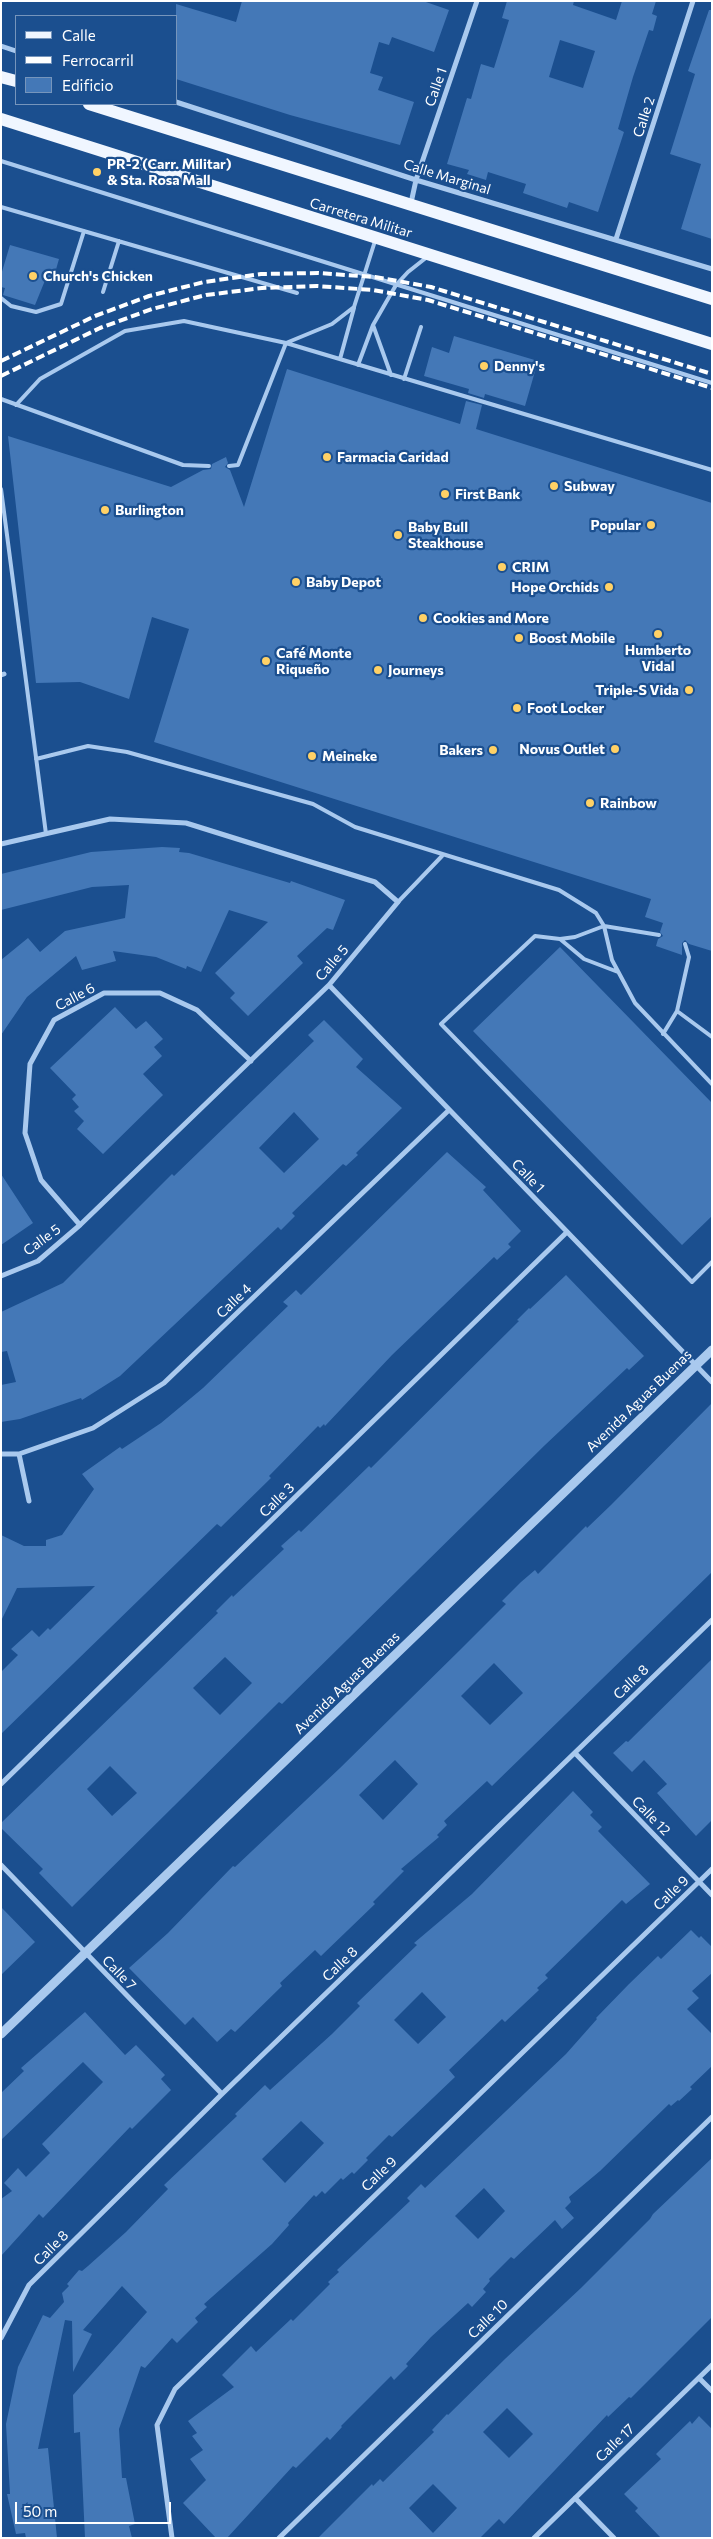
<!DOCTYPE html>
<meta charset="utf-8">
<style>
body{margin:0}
#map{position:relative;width:713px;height:2539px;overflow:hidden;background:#1b4f8f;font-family:Commissioner,sans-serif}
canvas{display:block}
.frame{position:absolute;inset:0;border:2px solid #fff;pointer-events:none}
.legend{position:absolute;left:15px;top:15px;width:162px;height:90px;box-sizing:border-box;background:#1b4f8f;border:1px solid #7695bc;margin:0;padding:6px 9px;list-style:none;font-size:15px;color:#fff}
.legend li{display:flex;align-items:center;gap:10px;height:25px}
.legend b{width:25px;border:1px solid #7695bc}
.scale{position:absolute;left:15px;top:2502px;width:156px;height:22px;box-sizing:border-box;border:2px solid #fff;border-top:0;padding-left:6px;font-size:15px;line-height:18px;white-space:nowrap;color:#fff;-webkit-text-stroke:4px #1b4f8f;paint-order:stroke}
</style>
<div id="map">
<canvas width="713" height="2539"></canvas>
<div class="frame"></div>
<ul class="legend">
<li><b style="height:6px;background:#f0f6ff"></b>Calle</li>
<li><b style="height:6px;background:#fff"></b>Ferrocarril</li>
<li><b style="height:14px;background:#4478b7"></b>Edificio</li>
</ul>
<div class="scale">50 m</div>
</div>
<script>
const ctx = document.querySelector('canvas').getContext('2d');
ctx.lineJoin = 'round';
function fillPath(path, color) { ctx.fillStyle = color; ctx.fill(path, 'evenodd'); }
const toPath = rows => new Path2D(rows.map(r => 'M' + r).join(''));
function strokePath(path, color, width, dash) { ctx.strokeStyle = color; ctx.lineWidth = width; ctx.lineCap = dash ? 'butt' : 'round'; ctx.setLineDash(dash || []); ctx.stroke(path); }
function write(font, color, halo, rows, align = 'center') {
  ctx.font = font + ' Commissioner,sans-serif'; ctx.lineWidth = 4.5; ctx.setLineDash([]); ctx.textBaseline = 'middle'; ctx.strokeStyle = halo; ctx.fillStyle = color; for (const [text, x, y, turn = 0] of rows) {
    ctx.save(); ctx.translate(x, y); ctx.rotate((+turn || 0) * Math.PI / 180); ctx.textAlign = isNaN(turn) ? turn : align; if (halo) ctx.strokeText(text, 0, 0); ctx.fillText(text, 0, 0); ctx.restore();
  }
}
const building = toPath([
 [242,1,423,1,449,10,434,52,392,37,389,45,379,42,370,73,383,77,378,90,414,102,400,145,290,115,176,79,176,4,236,22],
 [507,1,574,1,573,5,616,20,622,1,656,1,652,14,657,16,653,31,649,30,633,77,618,129,624,132,598,212,569,202,567,208,523,193,526,184,488,172,486,180,467,174,469,170,447,164,467,98,471,99,481,64,494,68,509,20,502,18],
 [560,40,595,51,583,88,549,77],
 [709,10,712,10,712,239,681,229,701,164,670,154,695,74,688,71],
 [10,245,59,259,53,280,46,278,35,305,3,295,5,288,1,287,1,275],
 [454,336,538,361,525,406,485,394,484,398,468,393,469,389,424,376,432,347,449,353],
 [287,369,460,424,466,401,482,405,476,429,712,503,712,951,689,944,685,940,682,943,682,955,656,946,658,939,663,936,660,932,663,923,645,917,651,899,154,742,189,629,152,617,129,699,80,682,36,683,8,436,171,487,203,470,211,469,212,464,226,457,228,463,225,467,230,470,244,507],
 [162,847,180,848,179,852,189,853,290,883,291,881,345,900,333,930,327,928,297,956,303,963,248,1016,230,998,235,993,215,973,268,922,229,910,201,972,187,966,186,969,156,957,113,951,116,961,82,970,76,956,27,997,1,1035,1,960,28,938,40,952,65,931,125,918,129,885,92,887,1,910,1,874,91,852],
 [560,947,712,1103,712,1216,682,1245,473,1031],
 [115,1007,136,1029,146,1021,163,1039,154,1047,162,1056,143,1074,163,1095,103,1154,77,1129,84,1121,74,1111,79,1107,72,1099,76,1095,50,1068],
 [324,1020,363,1059,356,1067,402,1108,356,1153,358,1155,346,1166,343,1164,292,1213,295,1216,281,1230,278,1227,120,1376,82,1400,81,1398,20,1419,1,1422,1,1385,16,1382,7,1351,1,1352,1,1312,63,1283,172,1174,174,1176,314,1041,308,1035],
 [294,1112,319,1139,284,1173,259,1148],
 [447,1152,486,1187,483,1190,521,1231,508,1244,511,1247,497,1260,494,1257,392,1355,325,1426,324,1424,320,1428,318,1426,269,1476,271,1478,221,1527,217,1524,1,1734,1,1672,18,1655,11,1649,32,1630,39,1637,48,1628,50,1630,95,1586,17,1588,1,1621,1,1535,24,1546,46,1546,46,1540,62,1535,94,1489,82,1474,120,1447,122,1449,161,1423,203,1388,288,1306,283,1302,296,1290,301,1295],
 [1,1174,33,1223,1,1245],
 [566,1275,644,1356,629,1370,627,1368,545,1445,282,1704,279,1702,275,1706,72,1907,39,1873,43,1869,1,1828,1,1823,218,1613,216,1611,232,1595,233,1597,284,1549,281,1546,299,1530,301,1532,369,1466,371,1468,519,1321,517,1320,529,1308,530,1309],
 [225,1657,252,1683,220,1715,193,1688],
 [110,1766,137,1793,112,1816,87,1789],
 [712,1403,712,1572,492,1786,487,1781,444,1821,447,1825,437,1835,439,1837,401,1869,404,1871,373,1902,375,1904,321,1956,315,1950,280,1983,282,1986,235,2032,231,2029,217,2042,193,2017,185,2025,129,1968,168,1933,233,1866,235,1867,340,1768,460,1650,506,1604,502,1601,521,1582,535,1570,538,1574,586,1526,587,1528,611,1505],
 [494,1663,523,1693,490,1725,461,1696],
 [395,1760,418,1784,383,1820,359,1795],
 [712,1659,712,1820,696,1836,657,1793,667,1784,644,1760,632,1772,613,1753,626,1741,628,1742],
 [573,1791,593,1812,590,1815,602,1827,598,1831,650,1884,626,1904,622,1900,586,1935,545,1975,548,1978,537,1988,539,1990,505,2022,502,2019,449,2070,455,2077,392,2137,389,2135,366,2158,368,2160,354,2174,352,2172,343,2180,341,2178,325,2194,322,2191,316,2197,314,2195,288,2223,289,2225,272,2244,204,2304,207,2307,195,2318,198,2322,177,2343,172,2338,145,2368,141,2366,119,2429,122,2478,126,2478,135,2524,129,2526,132,2538,85,2538,80,2432,74,2433,73,2395,147,2312,122,2286,83,2330,92,2334,73,2372,72,2321,65,2320,38,2449,48,2448,57,2538,26,2538,25,2533,16,2534,7,2494,10,2494,6,2424,18,2367,43,2315,50,2318,64,2302,62,2293,69,2286,67,2284,79,2270,82,2271,88,2266,126,2232,168,2189,164,2185,237,2116,235,2114,265,2085,270,2090,332,2034,360,2006,357,2003,417,1945,414,1943,472,1894],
 [422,1992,446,2017,418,2044,394,2020],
 [301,2121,324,2143,285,2183,262,2159],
 [1,1907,35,1942,1,1975],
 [691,1930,699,1938,701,1936,712,1947,712,1973,692,1991,699,1998,687,2009,712,2034,712,2066,690,2087,692,2089,679,2101,678,2100,671,2106,669,2104,600,2171,569,2197,571,2202,565,2208,574,2218,562,2229,555,2220,514,2259,511,2257,489,2279,490,2281,483,2289,486,2292,472,2307,468,2303,431,2337,406,2364,408,2366,394,2380,391,2376,341,2426,342,2427,330,2440,327,2437,296,2468,293,2466,227,2538,216,2538,183,2503,206,2480,190,2459,203,2450,192,2436,197,2433,188,2421,234,2387,222,2375,251,2346,256,2352,291,2319,293,2321,330,2284,328,2282,339,2272,337,2270,410,2201,407,2198,421,2184,425,2188,566,2054,597,2019,596,2018,629,1984,658,1956,661,1959],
 [484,2188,505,2211,478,2239,455,2216],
 [85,2012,125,2055,136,2045,165,2075,161,2079,171,2090,132,2129,130,2127,43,2218,39,2214,1,2256,1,2199,12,2191,4,2183,18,2168,26,2177,50,2153,42,2144,103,2082,83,2062,1,2140,1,2093,24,2071,21,2068],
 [712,2158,712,2317,631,2398,629,2397,608,2417,607,2415,504,2524,499,2519,480,2538,318,2538,372,2484,373,2486,380,2479,383,2482,434,2432,432,2430,447,2414,448,2415,506,2358,581,2288,650,2219,653,2214],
 [507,2408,533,2434,509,2458,483,2432],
 [433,2484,457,2508,433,2533,409,2508],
 [699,2416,712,2429,712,2538,661,2538,635,2511,638,2508,624,2494,661,2459,656,2454,690,2421,692,2424]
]);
const service = toPath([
 [1,161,712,383],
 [1,207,297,293],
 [103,292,119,241],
 [1,298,11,306,36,312,61,304,84,231],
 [340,359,354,308],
 [358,365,373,325],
 [391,375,373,325,396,285,408,272,427,257],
 [404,379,421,327],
 [1,399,183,465,209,466],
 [16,405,40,379,125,331,184,321,286,343,712,470],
 [229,466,238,465,286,343,332,324,354,307,375,241],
 [1,489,46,834],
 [36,759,88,746,127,752,313,804,355,827,559,890,596,913,604,926,612,960,635,1003,712,1084],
 [398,902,442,856],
 [659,935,604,926,575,937,560,939,535,936,441,1024,692,1282,712,1262],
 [560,939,584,959,618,972],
 [685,944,689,957,677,1011,712,1037],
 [663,1034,677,1011]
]);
const minor = toPath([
 [1,46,16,51],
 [176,102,416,180,712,269],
 [411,203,416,180,477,1],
 [616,239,693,1],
 [1,675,4,674],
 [1,844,110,819,186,823,375,882,398,902,329,985,80,1225,38,1261,1,1276],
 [329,985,712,1382],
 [80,1225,41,1180,25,1133,30,1064,54,1020,104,993,160,993,197,1010,251,1061],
 [1,1454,19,1454,93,1428,164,1383,449,1110],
 [19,1454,29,1501],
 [575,1753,712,1895],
 [1,1784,567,1232],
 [1,1865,222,2094],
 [1,2338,29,2285,222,2094,712,1620],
 [699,2378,712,2391],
 [575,2498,614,2538],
 [172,2538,157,2425,175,2389,712,1869],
 [279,2538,712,2117],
 [534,2538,712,2365]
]);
const tertiary = toPath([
 [1,2034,712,1350]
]);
const primary = toPath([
 [1,77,16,81],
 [89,104,712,299],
 [1,119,712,344]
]);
const rail = toPath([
 [1,361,95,316,149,296,204,282,261,274,318,273,375,277,431,287,712,374],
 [1,376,100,328,152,309,206,295,262,288,317,286,373,290,428,300,712,388]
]);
const markers = [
 [97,172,5,"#ffd166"],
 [33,276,5,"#ffd166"],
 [484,366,5,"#ffd166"],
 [327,457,5,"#ffd166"],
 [554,486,5,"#ffd166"],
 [445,494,5,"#ffd166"],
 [105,510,5,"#ffd166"],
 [651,525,5,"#ffd166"],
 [398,535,5,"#ffd166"],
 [502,567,5,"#ffd166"],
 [296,582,5,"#ffd166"],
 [609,587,5,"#ffd166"],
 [423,618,5,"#ffd166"],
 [658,634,5,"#ffd166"],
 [519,638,5,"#ffd166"],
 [266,661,5,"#ffd166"],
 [378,670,5,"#ffd166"],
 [689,690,5,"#ffd166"],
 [517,708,5,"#ffd166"],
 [615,749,5,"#ffd166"],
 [493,750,5,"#ffd166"],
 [312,756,5,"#ffd166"],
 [590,803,5,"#ffd166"]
];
const streetNames = [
 ["Calle 1",436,87,-71],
 ["Calle 2",644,117,-72],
 ["Calle Marginal",447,177,17],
 ["Carretera Militar",361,218,17],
 ["Calle 5",332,963,-49],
 ["Calle 6",75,997,-28],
 ["Calle 1",528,1176,46],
 ["Calle 5",42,1240,-36],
 ["Calle 4",234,1301,-44],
 ["Avenida Aguas Buenas",639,1401,-44],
 ["Calle 3",277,1500,-44],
 ["Calle 8",631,1682,-44],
 ["Avenida Aguas Buenas",347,1683,-44],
 ["Calle 12",651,1816,46],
 ["Calle 9",671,1893,-44],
 ["Calle 8",340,1964,-44],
 ["Calle 7",119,1973,46],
 ["Calle 9",379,2174,-44],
 ["Calle 8",51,2248,-45],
 ["Calle 10",488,2319,-44],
 ["Calle 17",615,2443,-44]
];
const poiNames = [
 ["PR-2 (Carr. Militar)",107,164],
 ["& Sta. Rosa Mall",107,180],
 ["Church's Chicken",43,276],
 ["Denny's",494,366],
 ["Farmacia Caridad",337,457],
 ["Subway",564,486],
 ["First Bank",455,494],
 ["Burlington",115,510],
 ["Popular",641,525,"right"],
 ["Baby Bull",408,527],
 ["Steakhouse",408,543],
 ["CRIM",512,567],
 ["Baby Depot",306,582],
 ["Hope Orchids",599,587,"right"],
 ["Cookies and More",433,618],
 ["Boost Mobile",529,638],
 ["Humberto",658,650,"center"],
 ["Vidal",658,666,"center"],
 ["Café Monte",276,653],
 ["Riqueño",276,669],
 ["Journeys",388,670],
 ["Triple-S Vida",679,690,"right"],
 ["Foot Locker",527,708],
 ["Novus Outlet",605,749,"right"],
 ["Bakers",483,750,"right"],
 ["Meineke",322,756],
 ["Rainbow",600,803]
];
fillPath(building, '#4478b7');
strokePath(service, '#a9c9ee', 4);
strokePath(minor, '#a9c9ee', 5);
strokePath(tertiary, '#a9c9ee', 9);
strokePath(primary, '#f0f6ff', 12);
strokePath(rail, '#fff', 4, [9, 4]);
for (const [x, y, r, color] of markers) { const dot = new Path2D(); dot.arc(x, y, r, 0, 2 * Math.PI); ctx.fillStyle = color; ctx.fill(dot); strokePath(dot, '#1b4f8f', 2); }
write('14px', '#fff', '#1b4f8f', streetNames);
write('bold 14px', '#fff', '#1b4f8f', poiNames, 'left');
</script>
